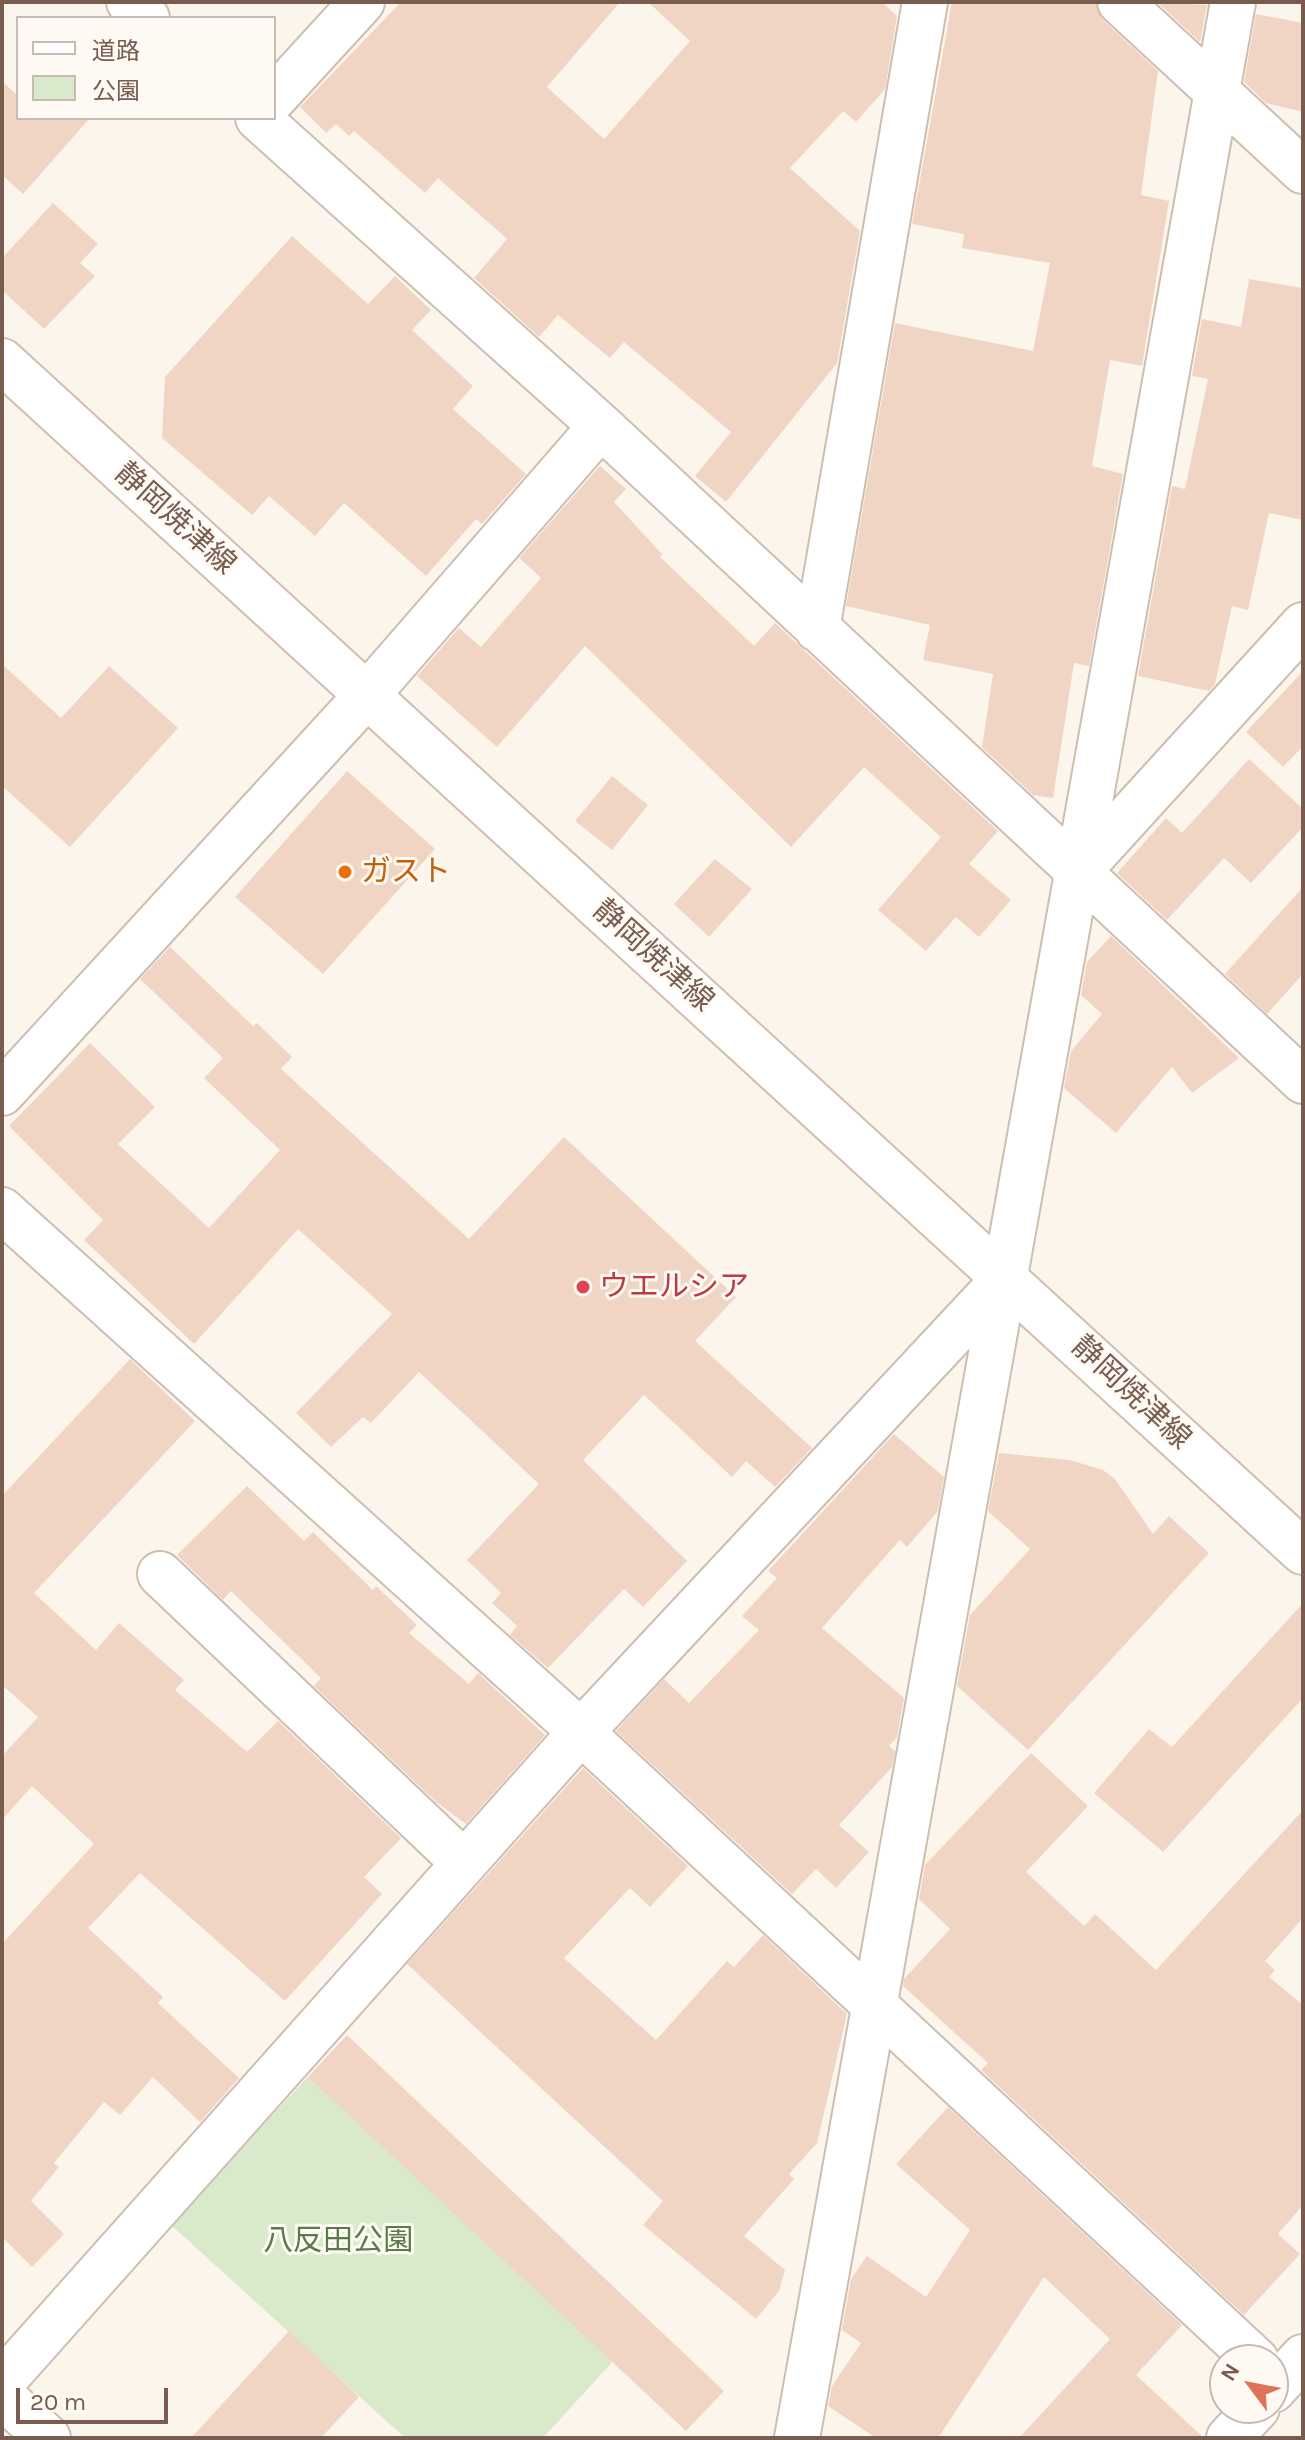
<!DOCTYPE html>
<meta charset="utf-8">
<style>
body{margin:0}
#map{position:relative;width:1305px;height:2440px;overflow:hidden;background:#fcf5ec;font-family:Karla,"Noto Sans JP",sans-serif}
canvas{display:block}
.frame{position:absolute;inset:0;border:4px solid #775c4f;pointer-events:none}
.legend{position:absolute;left:16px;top:16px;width:260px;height:104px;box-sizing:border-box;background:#fefaf3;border:2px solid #c8bbb1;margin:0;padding:10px 14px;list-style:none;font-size:24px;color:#775c4f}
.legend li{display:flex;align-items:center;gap:16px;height:40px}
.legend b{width:40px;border:2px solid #c8bbb1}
.north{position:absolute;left:1209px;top:2344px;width:80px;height:80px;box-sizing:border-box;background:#fefaf3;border:2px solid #c8bbb1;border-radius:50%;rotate:302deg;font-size:22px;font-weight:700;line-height:32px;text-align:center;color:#775c4f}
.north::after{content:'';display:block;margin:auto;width:28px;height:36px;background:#de735a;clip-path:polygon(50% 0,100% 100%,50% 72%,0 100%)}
.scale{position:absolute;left:16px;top:2388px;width:152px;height:36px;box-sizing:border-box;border:4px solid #775c4f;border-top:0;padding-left:10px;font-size:24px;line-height:28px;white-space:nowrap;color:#775c4f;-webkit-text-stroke:6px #fefaf3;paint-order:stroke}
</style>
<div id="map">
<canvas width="1305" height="2440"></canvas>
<div class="frame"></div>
<ul class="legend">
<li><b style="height:10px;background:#fff"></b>道路</li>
<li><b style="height:22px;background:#d8eacb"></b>公園</li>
</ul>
<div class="north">N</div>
<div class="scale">20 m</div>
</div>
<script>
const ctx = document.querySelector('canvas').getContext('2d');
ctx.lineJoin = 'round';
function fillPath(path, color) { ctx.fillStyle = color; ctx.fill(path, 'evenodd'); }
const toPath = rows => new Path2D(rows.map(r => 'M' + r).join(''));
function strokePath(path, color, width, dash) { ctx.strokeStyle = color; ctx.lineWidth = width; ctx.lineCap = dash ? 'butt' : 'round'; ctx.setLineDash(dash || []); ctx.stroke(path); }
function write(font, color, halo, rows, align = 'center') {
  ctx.font = font + ' Karla,"Noto Sans JP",sans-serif'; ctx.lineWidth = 6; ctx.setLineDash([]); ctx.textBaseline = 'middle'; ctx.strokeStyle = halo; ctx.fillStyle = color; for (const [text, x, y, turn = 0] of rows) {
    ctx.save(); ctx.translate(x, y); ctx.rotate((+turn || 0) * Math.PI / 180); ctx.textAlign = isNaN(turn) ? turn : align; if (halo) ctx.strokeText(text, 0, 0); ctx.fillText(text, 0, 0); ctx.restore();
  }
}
const green = toPath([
 [308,2077,614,2360,543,2438,405,2438,170,2224]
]);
const building = toPath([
 [401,2,620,2,547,87,604,139,690,41,648,2,882,2,897,16,885,89,856,122,843,111,790,168,860,231,837,363,726,502,695,476,731,432,624,342,610,358,558,315,539,337,474,278,507,239,438,178,425,193,354,131,349,136,336,124,326,133,300,107],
 [952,2,1096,2,1103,20,1158,71,1141,195,1169,201,1142,366,1110,360,1092,466,1123,474,1089,666,1074,663,1053,798,1033,795,982,747,993,674,923,660,930,625,846,606,895,323,1033,351,1050,263,962,248,964,234,912,224],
 [1157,2,1207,5,1200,42],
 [1256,14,1303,23,1303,112,1266,103,1244,82],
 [2,81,18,96,18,118,90,118,23,194,2,175],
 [53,203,98,244,80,263,95,276,44,329,2,290,2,258],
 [292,236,368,304,395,276,431,310,412,330,473,386,453,409,526,474,482,524,476,519,426,576,344,503,315,536,269,496,252,515,162,438,165,377],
 [1249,279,1303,288,1303,520,1269,513,1248,610,1232,606,1215,684,1209,691,1138,676,1172,486,1185,489,1208,379,1192,376,1202,319,1241,327],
 [600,466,626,489,614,502,662,554,660,557,754,646,775,623,998,831,969,864,1011,900,979,937,956,917,926,951,878,910,941,837,864,767,791,847,585,646,497,747,417,676,459,628,481,647,541,578,519,558],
 [2,664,61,718,109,666,178,728,70,847,2,786],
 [1303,671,1303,746,1283,767,1246,732],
 [1249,759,1303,809,1303,827,1251,883,1224,858,1167,920,1117,873,1166,818,1182,833],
 [347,771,435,849,323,974,235,897],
 [612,776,648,805,612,850,575,821],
 [715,859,752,889,709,937,674,904],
 [1303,887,1303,974,1267,1014,1225,974],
 [1111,936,1239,1058,1192,1093,1172,1067,1116,1133,1064,1088,1071,1051,1102,1014,1081,995,1087,962],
 [170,947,253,1026,257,1023,292,1057,281,1069,469,1239,564,1137,736,1297,695,1341,812,1448,775,1487,746,1461,732,1477,644,1395,583,1460,687,1561,643,1607,624,1589,548,1668,510,1635,517,1626,492,1603,501,1593,467,1560,539,1484,419,1372,371,1423,363,1417,331,1447,296,1413,392,1314,298,1229,194,1344,84,1240,103,1220,9,1126,90,1043,155,1107,118,1144,209,1228,280,1150,204,1078,223,1058,140,979],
 [130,1359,195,1421,34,1593,96,1650,119,1623,184,1680,175,1690,247,1752,278,1721,401,1838,364,1877,382,1894,285,2001,140,1873,88,1928,163,1997,158,2003,239,2078,200,2122,153,2077,120,2115,104,2102,54,2163,59,2167,31,2201,64,2234,32,2267,2,2237,2,1944,94,1844,32,1786,2,1820,2,1756,38,1717,2,1685,2,1496],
 [894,1434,944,1477,938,1511,907,1547,900,1540,822,1628,904,1698,897,1737,889,1746,895,1751,892,1767,839,1825,869,1852,836,1888,816,1869,792,1894,616,1731,664,1679,689,1703,759,1630,742,1616,777,1578,768,1571],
 [999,1453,1070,1460,1103,1470,1115,1479,1153,1534,1169,1516,1209,1553,1028,1750,957,1686,970,1615,1030,1549,988,1511],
 [247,1486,304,1541,313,1532,373,1590,376,1586,417,1625,409,1633,469,1684,478,1673,545,1735,466,1824,435,1801,314,1686,321,1678,231,1591,223,1600,177,1555],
 [1303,1603,1303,1698,1163,1852,1094,1793,1149,1729,1172,1747],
 [1031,1753,1088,1806,1026,1872,1084,1926,1095,1914,1156,1970,1303,1810,1303,1918,1265,1961,1275,1970,1269,1977,1303,2005,1303,2205,1278,2234,1300,2254,1244,2315,981,2070,988,2063,903,1986,904,1979,950,1929,919,1899,925,1865],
 [583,1768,688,1866,650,1907,630,1888,564,1958,656,2040,727,1961,734,1967,763,1935,847,2014,817,2143,789,2174,794,2179,744,2236,785,2270,779,2291,756,2319,643,2225,663,2201,407,1964],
 [347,2035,724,2391,686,2431,308,2077],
 [948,2107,1182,2325,1136,2375,1204,2438,1019,2438,1110,2339,1044,2277,938,2438,876,2438,828,2406,832,2386,861,2343,842,2330,851,2279,867,2256,926,2297,970,2230,896,2164],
 [289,2331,359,2397,321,2438,191,2438]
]);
const minor = toPath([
 [129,2,147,18],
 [1120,2,1303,171],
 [274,98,362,2],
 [258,118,601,426,1303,1081],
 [817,629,925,2],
 [1077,873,1303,625],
 [2,1093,367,695,601,426],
 [2,1210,581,1732,1256,2360],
 [160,1574,464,1863],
 [2,2382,581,1732,1006,1277],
 [1273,2390,1303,2357],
 [2,2396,48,2438],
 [797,2438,1233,2],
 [1229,2438,1257,2408]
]);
const secondary = toPath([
 [2,361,1303,1552]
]);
const markers = [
 [345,872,8,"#e8710a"],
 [583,1287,8,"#e0444e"]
];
const streetNames = [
 ["静岡焼津線",175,519,42],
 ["静岡焼津線",653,956,42],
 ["静岡焼津線",1131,1393,43]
];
const foodNames = [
 ["ガスト",361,872]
];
const healthNames = [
 ["ウエルシア",599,1287]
];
const parkNames = [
 ["八反田公園",338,2241]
];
fillPath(green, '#d8eacb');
fillPath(building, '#f0d5c5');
strokePath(minor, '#cebeb1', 48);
strokePath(secondary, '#d1beb0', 48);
strokePath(minor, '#fff', 44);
strokePath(secondary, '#fff', 44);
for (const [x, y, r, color] of markers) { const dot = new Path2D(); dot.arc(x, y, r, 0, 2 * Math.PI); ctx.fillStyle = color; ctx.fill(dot); strokePath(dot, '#fefaf3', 3); }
write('30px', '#775c4f', '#fefaf3', streetNames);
write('30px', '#c56008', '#fefaf3', foodNames, 'left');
write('30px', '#be3a42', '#fefaf3', healthNames, 'left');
write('30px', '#587b48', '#fefaf3', parkNames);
</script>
